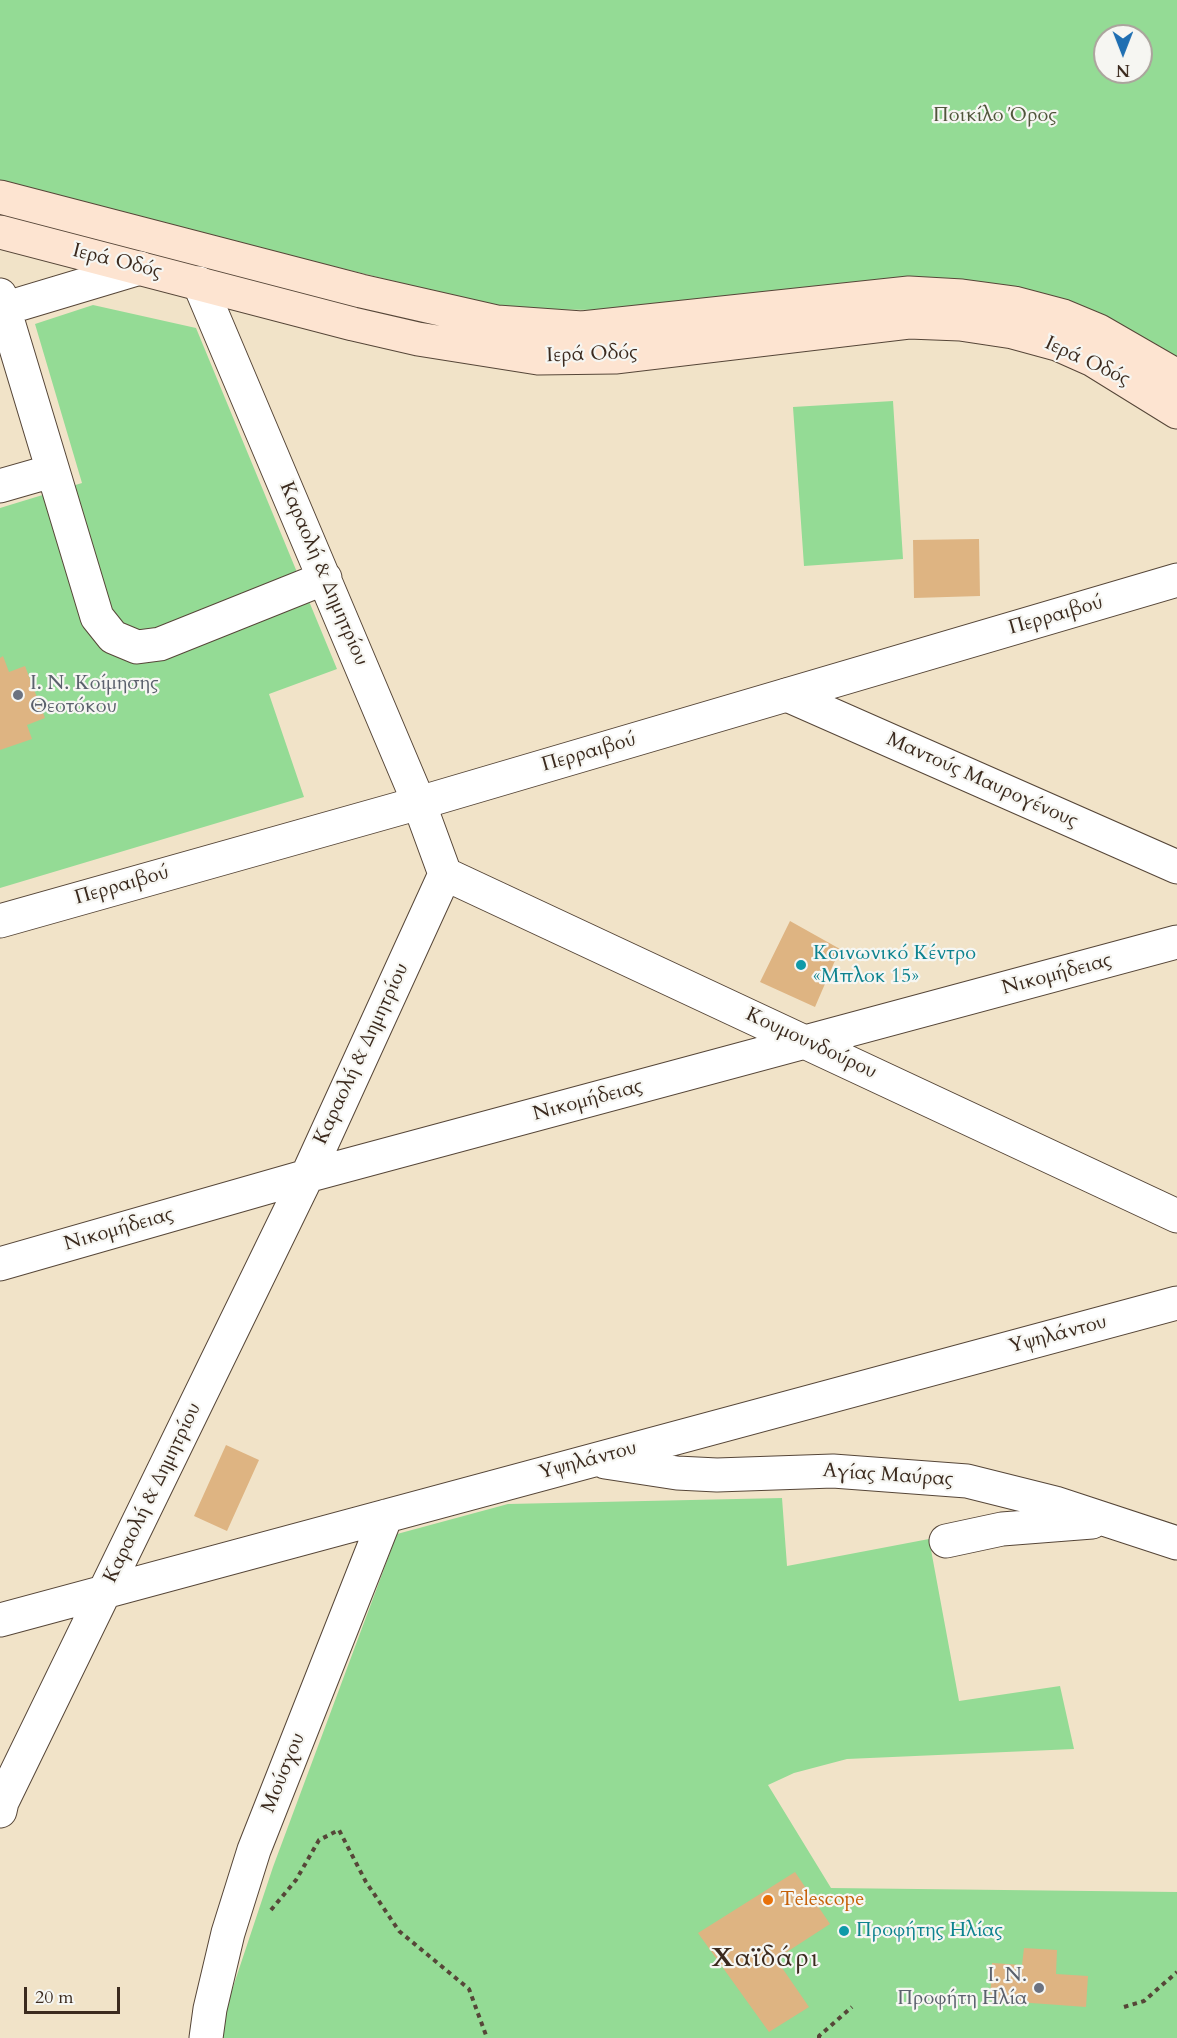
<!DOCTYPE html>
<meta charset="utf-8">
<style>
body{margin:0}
#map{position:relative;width:1177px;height:2038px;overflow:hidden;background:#f1e3c8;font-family:Cardo,serif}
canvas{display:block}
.north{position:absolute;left:1093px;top:24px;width:60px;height:60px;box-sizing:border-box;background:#f6f6f2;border:2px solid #aba49d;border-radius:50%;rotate:180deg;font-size:16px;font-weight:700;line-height:24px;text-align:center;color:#3b2a1e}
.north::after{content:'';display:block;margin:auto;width:21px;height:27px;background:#1f6fb2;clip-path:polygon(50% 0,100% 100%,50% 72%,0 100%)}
.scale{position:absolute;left:24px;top:1987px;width:96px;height:27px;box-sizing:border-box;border:3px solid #3b2a1e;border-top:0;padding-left:8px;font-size:18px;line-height:21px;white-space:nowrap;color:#3b2a1e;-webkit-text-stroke:4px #f6f6f2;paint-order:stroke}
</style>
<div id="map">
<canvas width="1177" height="2038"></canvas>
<div class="north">N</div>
<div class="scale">20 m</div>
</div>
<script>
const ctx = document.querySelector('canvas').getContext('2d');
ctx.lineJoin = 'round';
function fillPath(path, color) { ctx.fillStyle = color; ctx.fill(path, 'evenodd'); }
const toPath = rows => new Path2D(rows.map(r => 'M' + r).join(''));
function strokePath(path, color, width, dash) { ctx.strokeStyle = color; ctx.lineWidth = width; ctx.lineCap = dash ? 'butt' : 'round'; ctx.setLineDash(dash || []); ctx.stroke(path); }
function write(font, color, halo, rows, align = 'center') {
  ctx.font = font + ' Cardo,serif'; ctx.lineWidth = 4.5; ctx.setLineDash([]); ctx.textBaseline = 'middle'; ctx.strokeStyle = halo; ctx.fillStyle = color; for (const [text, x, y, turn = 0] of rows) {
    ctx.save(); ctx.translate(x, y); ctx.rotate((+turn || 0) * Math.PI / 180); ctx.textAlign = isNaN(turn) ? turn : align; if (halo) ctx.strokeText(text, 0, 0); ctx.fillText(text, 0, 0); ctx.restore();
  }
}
const green = toPath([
 [0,0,1177,0,1177,365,1164,356,602,310,507,309,0,184],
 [1105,36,1141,36,1141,72,1105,72],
 [93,305,196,328,337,669,269,694,304,797,0,888,0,508,82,483,35,324],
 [893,401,903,559,804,566,793,407],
 [782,1498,787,1566,929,1539,959,1701,1060,1686,1074,1749,847,1759,794,1773,768,1785,831,1888,1177,1892,1177,2038,223,2038,226,2008,273,1867,397,1534,508,1504]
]);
const building = toPath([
 [979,539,980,596,914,598,913,540],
 [3,656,9,672,25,666,45,718,27,725,32,739,0,750,0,658],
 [790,921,840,949,815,1007,760,982],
 [226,1445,259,1460,227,1531,194,1516],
 [795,1872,830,1924,776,1959,809,2007,769,2032,698,1933],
 [1024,1948,1057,1950,1056,1974,1088,1976,1086,2007,990,2000,992,1963,1022,1965]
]);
const path = toPath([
 [271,1910,296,1880,319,1840,339,1830,366,1882,399,1931,469,1989,487,2038],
 [1124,2007,1144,2001,1177,1972],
 [819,2038,819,2036,852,2007]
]);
const minor = toPath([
 [0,295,97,617,113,637,137,647,160,644,325,578],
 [0,310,140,268],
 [0,486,52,471],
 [787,695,1177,867],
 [445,874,1177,1216],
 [0,1264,307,1176,1177,942],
 [605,1462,677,1473,717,1475,833,1471,967,1481,1055,1503,1177,1543],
 [946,1541,1002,1529,1092,1522],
 [0,1620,1177,1303],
 [0,1811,2,1802,307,1176,445,874,419,803,199,283],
 [206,2038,210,2009,228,1933,254,1850,386,1516]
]);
const tertiary = toPath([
 [0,921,419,803,1177,580]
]);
const secondary = toPath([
 [0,197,361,291,497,322,582,328,909,293,962,296,1014,303,1063,316,1099,331,1177,376],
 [0,232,353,324,418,339,538,358,615,357,909,322,960,324,1013,332,1057,344,1093,360,1177,412]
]);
const markers = [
 [18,695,6,"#6b7280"],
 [801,965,6,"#0f9aa8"],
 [768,1900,6,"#e8710a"],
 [844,1931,6,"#0f9aa8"],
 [1039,1988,6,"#6b7280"]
];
const parkNames = [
 ["Ποικίλο Όρος",995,116]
];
const streetNames = [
 ["Ιερά Οδός",117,262,14],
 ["Ιερά Οδός",592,355,-2],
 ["Ιερά Οδός",1087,362,25],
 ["Καραολή & Δημητρίου",323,574,67],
 ["Περραιβού",1056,616,-16],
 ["Περραιβού",589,753,-16],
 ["Μαντούς Μαυρογένους",982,781,24],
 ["Περραιβού",122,886,-16],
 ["Νικομήδειας",1057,975,-15],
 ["Κουμουνδούρου",811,1044,25],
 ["Καραολή & Δημητρίου",362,1054,-65],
 ["Νικομήδειας",588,1101,-15],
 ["Νικομήδειας",119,1230,-16],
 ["Υψηλάντου",1058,1335,-15],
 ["Υψηλάντου",588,1461,-15],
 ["Αγίας Μαύρας",888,1476,4],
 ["Καραολή & Δημητρίου",153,1493,-64],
 ["Μούσχου",284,1773,-68]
];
const worshipNames = [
 ["Ι. Ν. Κοίμησης",30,684],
 ["Θεοτόκου",30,707],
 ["Ι. Ν.",1027,1976,"right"],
 ["Προφήτη Ηλία",1027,1999,"right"]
];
const cultureNames = [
 ["Κοινωνικό Κέντρο",813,954],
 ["«Μπλοκ 15»",813,977],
 ["Προφήτης Ηλίας",856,1931]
];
const foodNames = [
 ["Telescope",780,1900]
];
const districtNames = [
 ["Χαϊδάρι",766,1960]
];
fillPath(green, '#94db95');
fillPath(building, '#deb482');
strokePath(minor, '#564638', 35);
strokePath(tertiary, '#564638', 35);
strokePath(secondary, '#564638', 35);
strokePath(path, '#564638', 4, [4.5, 4.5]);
strokePath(minor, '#fff', 33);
strokePath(tertiary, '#fff', 33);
strokePath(secondary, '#fde4d1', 33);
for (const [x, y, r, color] of markers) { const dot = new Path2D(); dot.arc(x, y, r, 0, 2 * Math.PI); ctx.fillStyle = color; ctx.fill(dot); strokePath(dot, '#f6f6f2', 2); }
write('20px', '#51563c', '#f6f6f2', parkNames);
write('20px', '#3b2a1e', '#f6f6f2', streetNames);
write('20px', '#5b616d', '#f6f6f2', worshipNames, 'left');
write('20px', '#0d838f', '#f6f6f2', cultureNames, 'left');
write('20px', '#c56008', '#f6f6f2', foodNames, 'left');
ctx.letterSpacing = '1.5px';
write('bold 26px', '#3b2a1e', '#f6f6f2', districtNames);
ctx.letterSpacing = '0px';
</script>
